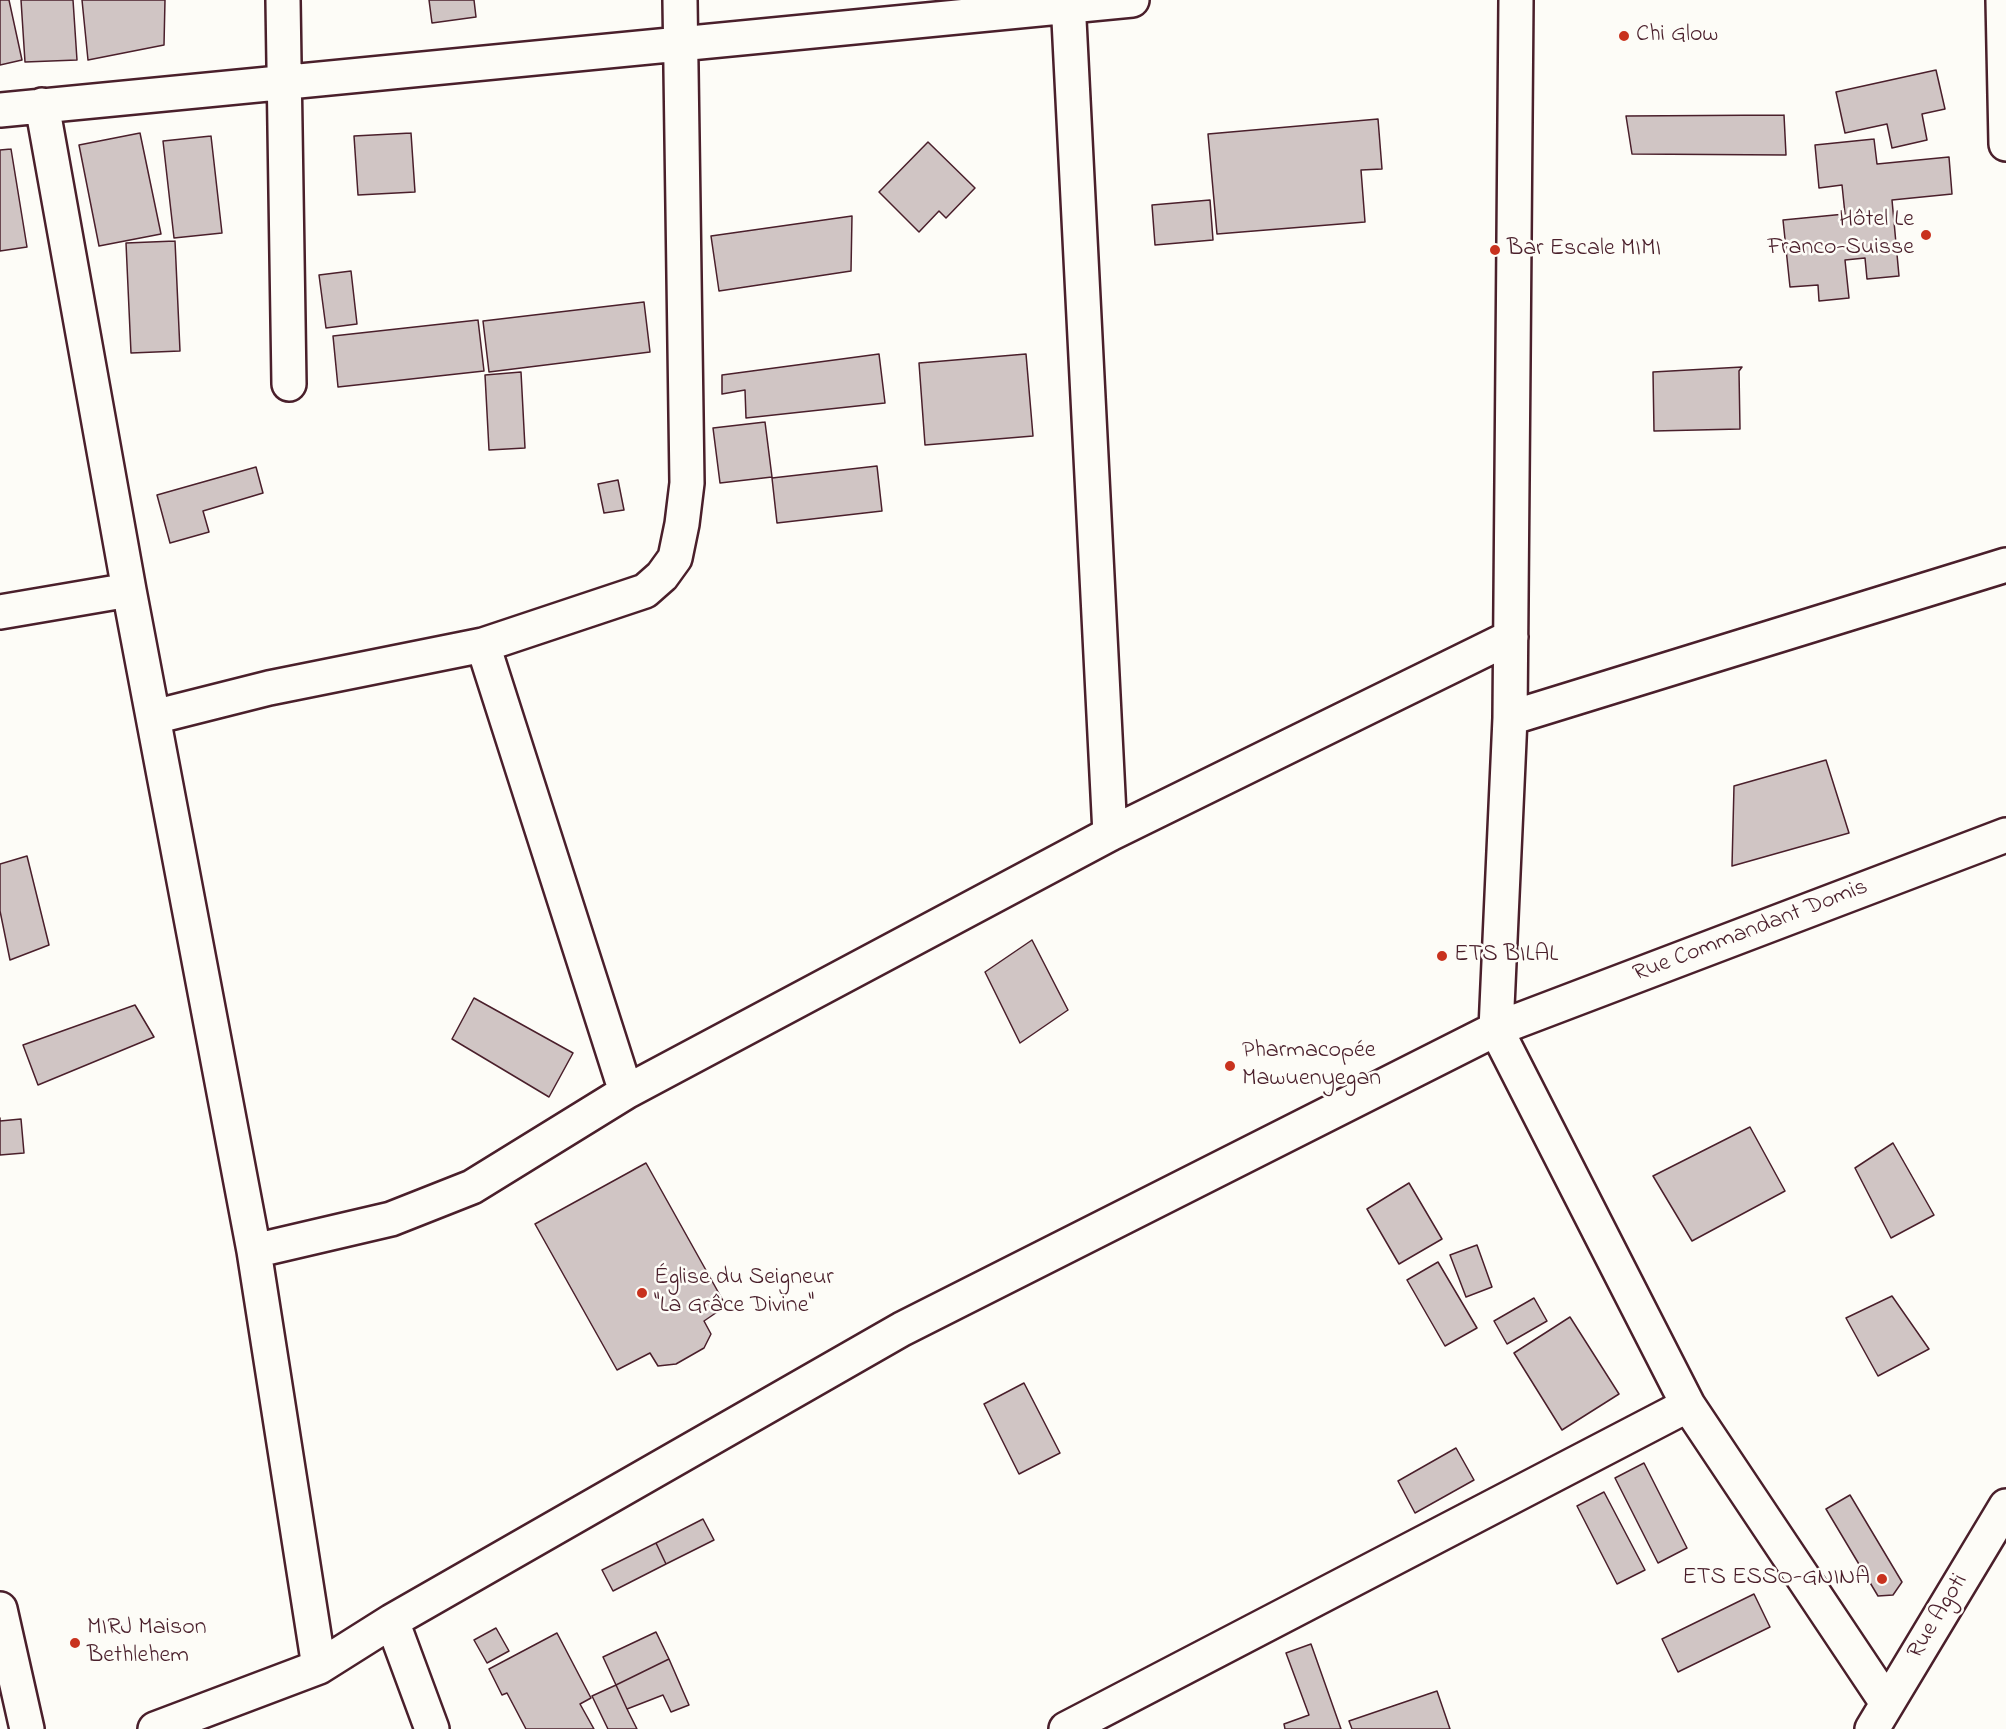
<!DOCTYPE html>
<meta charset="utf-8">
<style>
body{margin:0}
canvas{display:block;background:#fdfcf7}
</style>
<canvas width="2006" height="1729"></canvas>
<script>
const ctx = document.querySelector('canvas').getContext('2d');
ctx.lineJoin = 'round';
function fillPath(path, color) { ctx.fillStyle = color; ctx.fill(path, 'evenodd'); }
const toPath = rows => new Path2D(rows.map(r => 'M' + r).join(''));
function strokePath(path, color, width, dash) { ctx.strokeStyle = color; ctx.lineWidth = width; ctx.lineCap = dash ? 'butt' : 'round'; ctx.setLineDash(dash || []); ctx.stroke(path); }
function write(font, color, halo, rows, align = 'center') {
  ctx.font = font + ' "Indie Flower",sans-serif'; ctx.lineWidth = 5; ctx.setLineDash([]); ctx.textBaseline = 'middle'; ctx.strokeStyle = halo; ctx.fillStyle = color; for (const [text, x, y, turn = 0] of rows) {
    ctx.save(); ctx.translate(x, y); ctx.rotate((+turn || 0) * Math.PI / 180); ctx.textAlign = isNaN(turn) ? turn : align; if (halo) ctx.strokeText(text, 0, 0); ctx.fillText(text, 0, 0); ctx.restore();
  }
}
const building = toPath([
 [0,0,9,0,22,60,0,65,0,0],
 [21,0,73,0,77,60,25,62,21,0],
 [82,0,165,0,164,45,88,60,82,0],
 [429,0,474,0,476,17,432,23,429,0],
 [1936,70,1945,109,1922,114,1927,140,1892,148,1887,124,1845,133,1836,92,1936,70],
 [1784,115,1786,155,1632,154,1626,116,1784,115],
 [1378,119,1382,169,1361,170,1365,222,1217,234,1208,134,1378,119],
 [140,133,161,234,99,246,79,145,140,133],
 [411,133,415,192,358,195,354,136,411,133],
 [211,136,222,233,174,238,163,141,211,136],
 [1874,139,1877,164,1949,157,1952,194,1892,200,1899,276,1867,279,1865,258,1845,260,1849,298,1819,301,1818,285,1790,287,1783,220,1845,214,1842,185,1819,188,1815,145,1874,139],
 [928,142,975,188,946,218,939,211,919,232,879,192,928,142],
 [11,149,27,247,0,251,0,150,11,149],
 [1210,200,1213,240,1155,245,1152,205,1210,200],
 [852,216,851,271,719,291,711,236,852,216],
 [175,241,180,351,131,353,126,243,175,241],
 [351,271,357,324,326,328,319,275,351,271],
 [644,302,650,352,489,372,483,321,644,302],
 [478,320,484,371,338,387,333,336,478,320],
 [879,354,885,403,746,418,745,390,722,394,722,375,879,354],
 [1026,354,1033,436,925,445,919,363,1026,354],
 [1742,367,1739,371,1740,429,1654,431,1653,372,1742,367],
 [521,372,525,448,489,450,485,375,521,372],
 [765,422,772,477,720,483,713,428,765,422],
 [877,466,882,511,777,523,772,478,877,466],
 [256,467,263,493,203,511,209,532,170,543,157,495,256,467],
 [618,480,624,510,604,513,598,484,618,480],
 [1826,760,1849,833,1732,866,1734,786,1826,760],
 [27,856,49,945,10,960,0,911,0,864,27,856],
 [1032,940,1068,1010,1020,1043,985,972,1032,940],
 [474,998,573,1053,549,1097,452,1039,474,998],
 [135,1005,154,1037,38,1085,23,1045,135,1005],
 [0,1118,0,1121,21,1119,24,1153,0,1155,0,1118],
 [1750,1127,1785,1191,1692,1241,1653,1176,1750,1127],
 [1893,1143,1934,1215,1891,1238,1855,1168,1893,1143],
 [646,1163,726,1306,704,1321,711,1334,704,1348,676,1364,658,1366,650,1353,617,1370,535,1224,646,1163],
 [1409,1183,1442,1239,1399,1264,1367,1209,1409,1183],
 [1477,1245,1492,1287,1466,1297,1450,1255,1477,1245],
 [1438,1262,1477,1328,1445,1346,1407,1280,1438,1262],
 [1892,1296,1929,1349,1878,1376,1846,1318,1892,1296],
 [1534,1298,1547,1321,1507,1344,1494,1321,1534,1298],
 [1570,1317,1619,1394,1562,1430,1514,1353,1570,1317],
 [1024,1383,1060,1453,1019,1474,984,1404,1024,1383],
 [1456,1448,1474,1480,1415,1513,1398,1481,1456,1448],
 [1644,1463,1687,1548,1658,1563,1615,1478,1644,1463],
 [1604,1492,1645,1570,1617,1584,1577,1506,1604,1492],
 [1850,1495,1902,1582,1893,1595,1878,1596,1826,1509,1850,1495],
 [703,1519,714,1540,666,1564,656,1543,703,1519],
 [656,1543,666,1564,613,1591,602,1570,656,1543],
 [1754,1594,1770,1627,1678,1672,1662,1639,1754,1594],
 [496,1628,509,1651,487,1663,474,1640,496,1628],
 [656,1632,669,1659,616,1685,603,1657,656,1632],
 [557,1633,591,1698,580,1704,594,1729,526,1729,507,1693,502,1695,489,1669,557,1633],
 [1311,1644,1341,1729,1285,1729,1284,1724,1309,1715,1286,1653,1311,1644],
 [669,1659,689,1705,671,1712,663,1695,627,1709,616,1685,669,1659],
 [616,1685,627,1709,637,1729,608,1729,592,1696,616,1685],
 [1437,1691,1450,1729,1352,1729,1349,1721,1437,1691]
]);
const minor = toPath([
 [283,0,289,384],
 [1068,0,1110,834],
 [1516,0,1510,718,1496,1029,1688,1405,1887,1703],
 [2003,0,2006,144],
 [42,105,129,590,254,1251,319,1667],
 [0,110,1132,0],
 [0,612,129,590],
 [483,645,626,1092],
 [154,717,269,688,483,645,645,591,662,576,675,558,682,524,687,483,680,0],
 [1510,718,2006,565],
 [254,1251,391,1219,472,1187,626,1092,1110,834,1511,637],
 [0,1609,27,1729],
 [392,1621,432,1729],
 [155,1729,319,1667,392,1621,902,1329,1496,1029,2006,835],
 [1066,1729,1688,1405],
 [1872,1729,2006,1506]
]);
const markers = [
 [1624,36,6,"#c8321e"],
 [1926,235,6,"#c8321e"],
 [1495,250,6,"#c8321e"],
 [1442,956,6,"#c8321e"],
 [1230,1066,6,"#c8321e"],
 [642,1293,6,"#c8321e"],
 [1882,1579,6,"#c8321e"],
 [75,1643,6,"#c8321e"]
];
const poiNames = [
 ["Chi Glow",1636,36],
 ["Hôtel Le",1914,221,"right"],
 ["Franco-Suisse",1914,249,"right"],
 ["Bar Escale MIMI",1507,250],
 ["ETS BILAL",1454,956],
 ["Pharmacopée",1242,1052],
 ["Mawuenyegan",1242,1080],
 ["Église du Seigneur",654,1279],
 ["\"La Grâce Divine\"",654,1307],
 ["ETS ESSO-GNINA",1870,1579,"right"],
 ["MIRJ Maison",87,1629],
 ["Bethlehem",87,1657]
];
const streetNames = [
 ["Rue Commandant Domis",1751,932,-21],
 ["Rue Agoti",1939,1617,-59]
];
fillPath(building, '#d0c5c4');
strokePath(building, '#4a1f2b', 1.5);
strokePath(minor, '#4a1f2b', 38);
strokePath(minor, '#fdfcf7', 33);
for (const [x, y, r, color] of markers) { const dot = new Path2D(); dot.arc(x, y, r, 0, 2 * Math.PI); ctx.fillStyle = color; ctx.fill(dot); strokePath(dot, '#fdfcf7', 2); }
write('24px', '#4a1f2b', '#fdfcf7', poiNames, 'left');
write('24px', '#4a1f2b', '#fdfcf7', streetNames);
</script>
